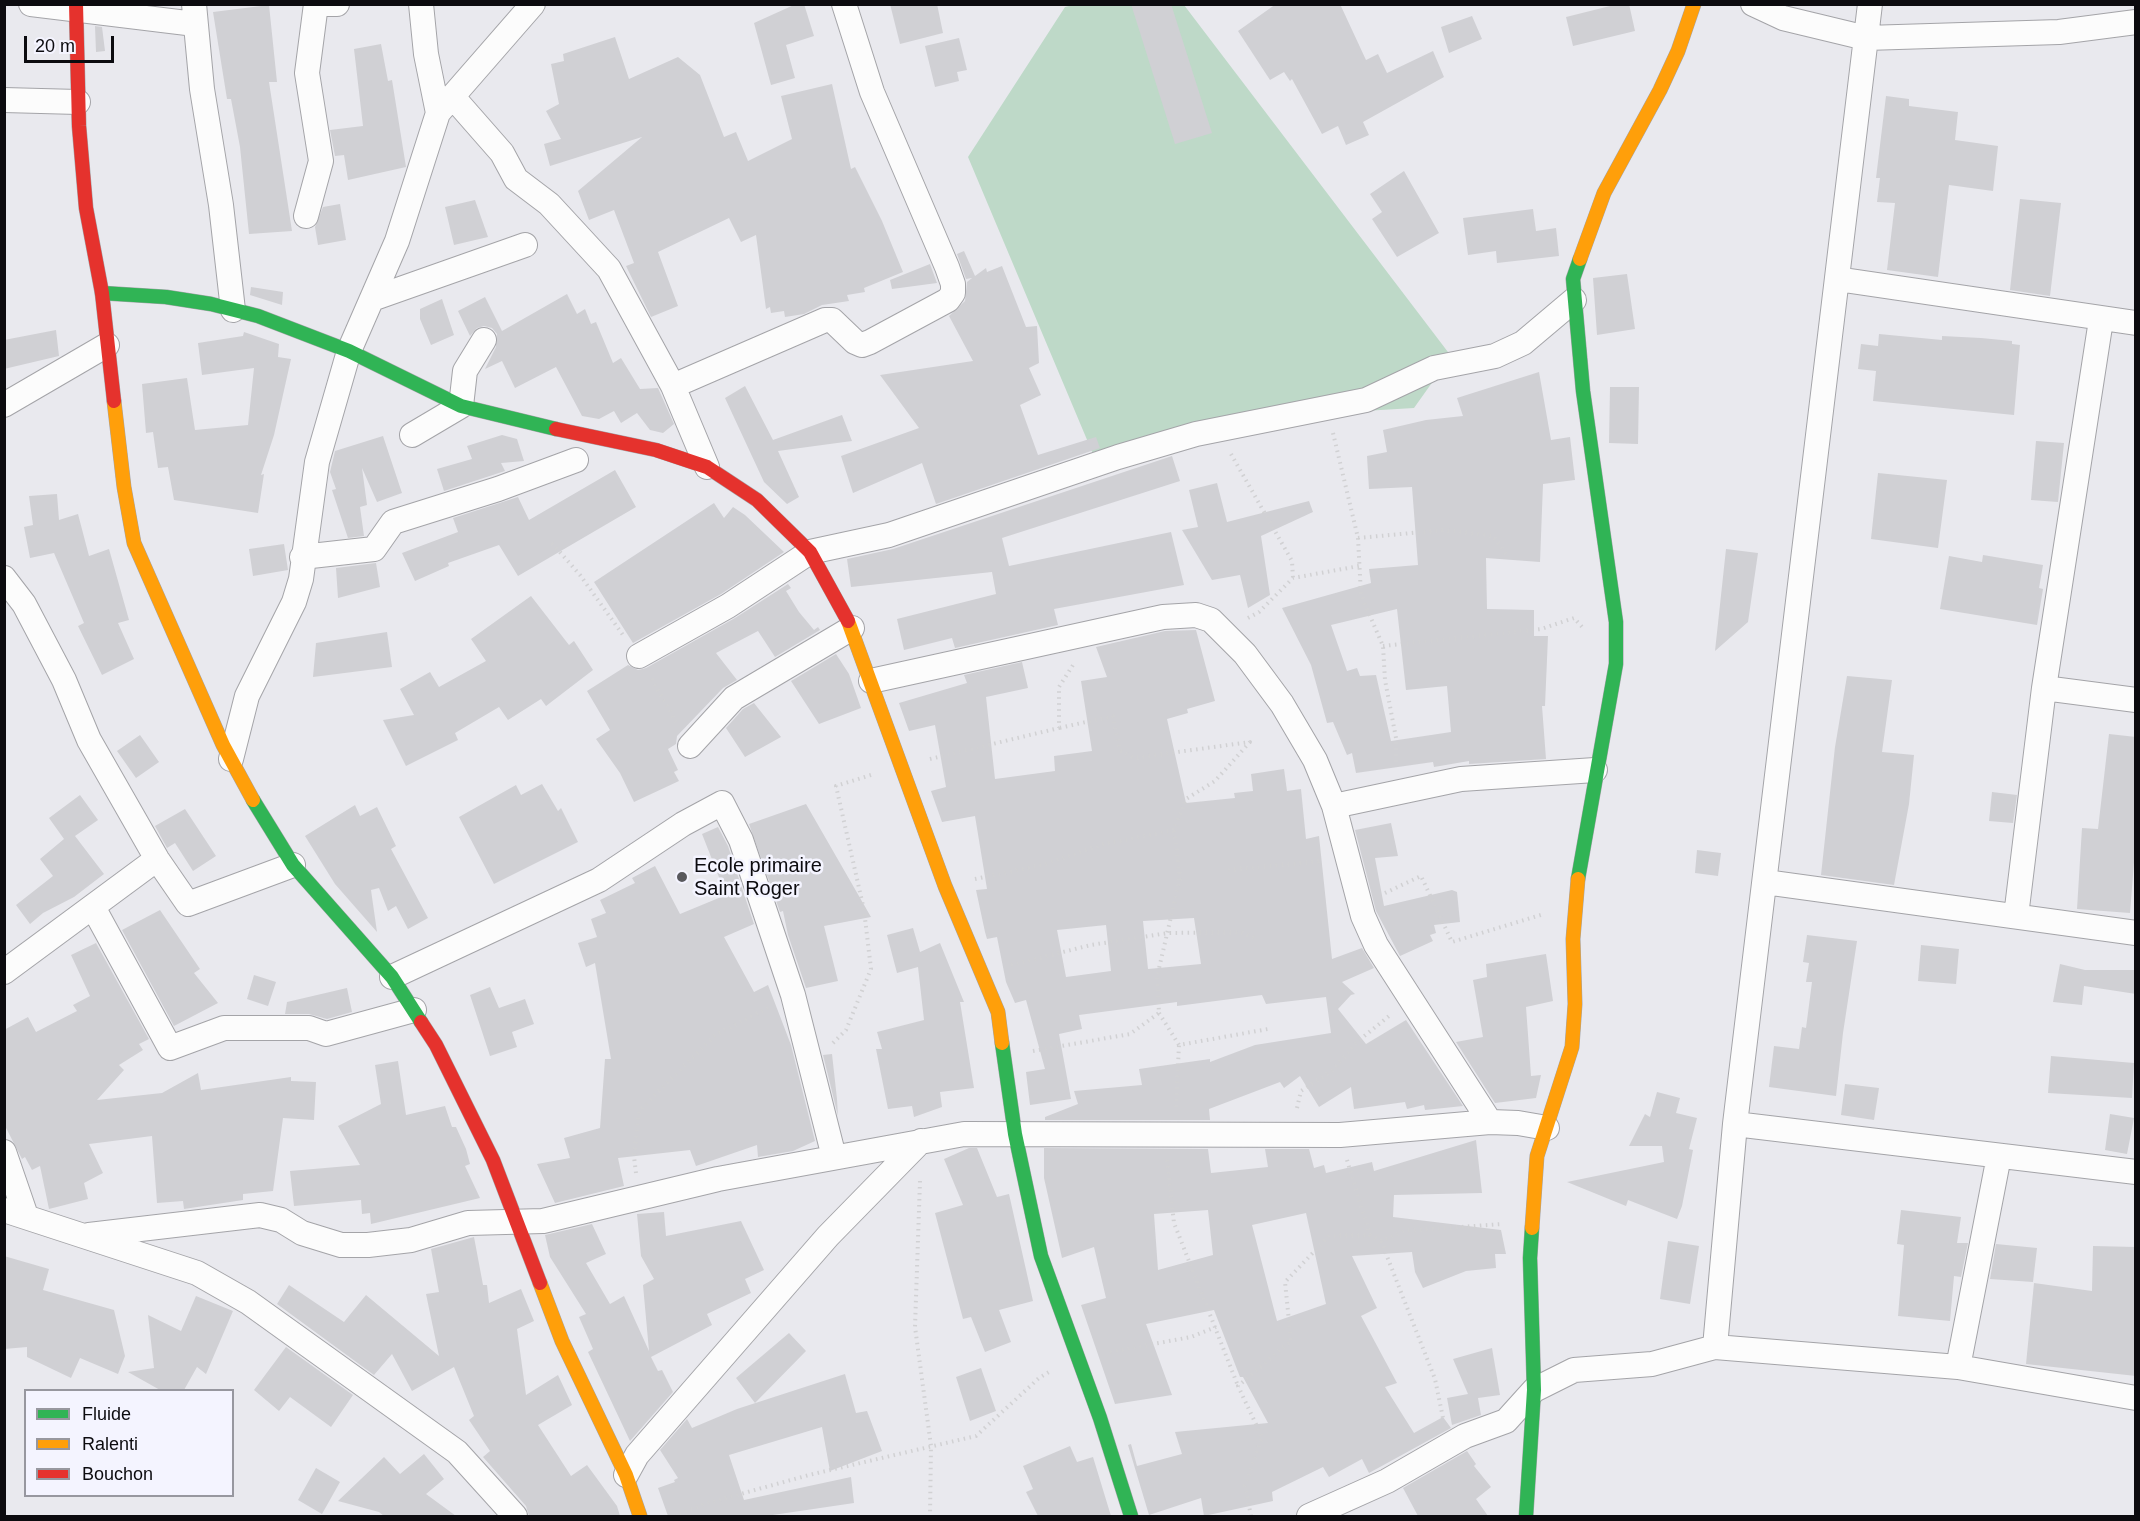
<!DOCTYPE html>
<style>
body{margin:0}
#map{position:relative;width:2140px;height:1521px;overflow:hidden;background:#e9e9ee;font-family:Helvetica,sans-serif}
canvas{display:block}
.frame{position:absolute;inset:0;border:6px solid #0c0b0f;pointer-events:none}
.legend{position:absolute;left:24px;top:1389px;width:210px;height:108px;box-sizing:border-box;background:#f4f4ff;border:2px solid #97979f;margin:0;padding:8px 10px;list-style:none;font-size:18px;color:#0c0b0f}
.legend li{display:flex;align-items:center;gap:12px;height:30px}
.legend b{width:30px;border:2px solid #97979f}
.scale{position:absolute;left:24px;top:36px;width:90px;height:27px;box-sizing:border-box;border:3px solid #0c0b0f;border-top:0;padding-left:8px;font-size:18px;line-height:21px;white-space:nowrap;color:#0c0b0f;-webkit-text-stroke:4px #f4f4ff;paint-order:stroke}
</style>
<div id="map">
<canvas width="2140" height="1521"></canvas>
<div class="frame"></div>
<ul class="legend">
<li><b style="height:8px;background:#30b455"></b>Fluide</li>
<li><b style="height:8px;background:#ff9f0a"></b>Ralenti</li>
<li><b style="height:8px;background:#e5322d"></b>Bouchon</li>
</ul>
<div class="scale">20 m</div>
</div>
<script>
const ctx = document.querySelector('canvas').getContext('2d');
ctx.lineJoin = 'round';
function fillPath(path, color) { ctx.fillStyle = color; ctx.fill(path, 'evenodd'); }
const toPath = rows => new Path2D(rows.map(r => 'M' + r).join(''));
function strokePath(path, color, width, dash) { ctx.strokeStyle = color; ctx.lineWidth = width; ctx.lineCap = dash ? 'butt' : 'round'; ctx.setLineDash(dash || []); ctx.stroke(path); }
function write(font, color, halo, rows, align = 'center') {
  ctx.font = font + ' Helvetica,sans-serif'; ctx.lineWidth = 5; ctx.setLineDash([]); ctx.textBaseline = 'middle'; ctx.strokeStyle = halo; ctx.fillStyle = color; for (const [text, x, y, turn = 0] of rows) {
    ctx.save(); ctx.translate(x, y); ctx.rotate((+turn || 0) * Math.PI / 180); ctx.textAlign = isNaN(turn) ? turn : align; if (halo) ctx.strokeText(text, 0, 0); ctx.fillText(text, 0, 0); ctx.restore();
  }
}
const green = toPath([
 [1077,4,1184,5,1451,356,1414,408,1214,420,1093,454,968,157,1065,7]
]);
const building = toPath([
 [796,4,804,4,814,36,786,45,795,78,771,85,754,23],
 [890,4,937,4,943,33,900,44],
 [1131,4,1171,4,1212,133,1175,144],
 [1276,4,1340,4,1366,60,1378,54,1387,73,1433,51,1444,77,1363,122,1369,135,1346,145,1338,126,1322,134,1292,79,1290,81,1284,72,1270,80,1238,31],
 [1618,4,1629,4,1635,31,1573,46,1566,17],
 [269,5,277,82,269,82,292,231,249,234,240,147,231,99,227,99,213,12],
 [1472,16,1482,39,1449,53,1441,27],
 [95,26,102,27,105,51,96,52],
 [615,37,629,79,678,57,700,75,724,137,736,132,748,161,792,139,781,96,832,84,851,169,855,167,882,221,903,272,864,288,865,292,847,295,849,301,822,305,804,314,785,317,784,311,771,313,770,307,766,309,756,235,741,242,729,218,658,252,678,306,651,317,626,266,634,263,614,210,589,220,578,191,642,137,550,166,544,144,561,139,546,111,559,104,551,64,564,61,563,54],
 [959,38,967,70,957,72,959,81,935,87,925,46],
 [381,44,388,81,392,80,406,167,348,180,344,155,335,156,330,130,363,126,354,49],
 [1886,96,1909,99,1909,106,1958,112,1955,140,1998,146,1993,191,1949,185,1938,277,1887,270,1895,203,1877,202,1880,178,1876,178],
 [1404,171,1439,233,1397,257,1372,219,1382,212,1370,194],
 [2020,199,2061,203,2050,296,2010,290],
 [475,200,488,237,454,245,445,207],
 [340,204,346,240,318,245,315,227,323,207],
 [1533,209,1536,231,1556,228,1559,256,1497,263,1496,251,1468,255,1463,218],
 [964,251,975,276,986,268,987,272,1002,266,1026,327,1037,326,1039,363,1029,368,1041,395,1020,405,1038,455,1096,437,1100,448,936,504,922,463,853,493,841,456,919,428,880,375,973,361,949,316,965,301,967,282,972,278,966,279,957,254],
 [930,264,937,283,892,289,890,280],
 [1627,274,1635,329,1597,335,1593,278],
 [251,287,283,292,282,305,250,295],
 [567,294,577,314,585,309,591,324,596,322,613,363,621,358,640,389,658,388,674,424,663,433,650,430,637,413,621,423,614,411,599,419,582,416,556,367,515,388,502,361,485,369,496,347,497,334,492,328,484,326,477,328,470,336,458,311,485,297,502,331],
 [442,299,454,335,431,345,420,319,420,309],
 [56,330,59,356,4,369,4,340],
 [244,332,279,344,278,357,291,359,274,435,261,475,264,474,258,513,174,500,168,467,158,468,153,432,146,433,142,384,187,378,195,430,248,425,254,368,202,375,198,343,243,336],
 [1879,334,1942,340,1942,336,1981,338,2012,341,2012,344,2020,345,2014,415,1873,401,1876,371,1858,369,1861,344,1878,346],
 [1539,372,1551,440,1570,437,1575,480,1543,484,1540,562,1486,558,1487,609,1534,610,1534,636,1548,636,1545,706,1542,706,1546,759,1469,764,1469,761,1434,767,1433,762,1356,773,1352,753,1347,755,1333,722,1327,723,1311,665,1282,608,1371,583,1369,569,1418,565,1412,487,1369,489,1367,456,1387,452,1383,430,1426,420,1463,416,1457,398],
 [1397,609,1406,690,1447,686,1451,732,1391,741,1376,675,1360,676,1357,668,1347,671,1331,625],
 [745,386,773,440,842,415,852,441,778,451,799,497,787,504,764,482,725,398],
 [1610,387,1639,387,1638,444,1609,443],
 [502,435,517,439,524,461,501,463,505,471,444,491,437,469,472,459,467,446],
 [383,436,402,493,377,502,362,468,367,505,360,507,364,536,348,538,332,490,336,489,330,472,335,451],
 [2036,441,2064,443,2058,502,2031,500],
 [1172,456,1180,481,1002,538,1009,566,1171,532,1184,585,1054,609,1058,625,955,648,952,638,904,650,897,619,996,594,992,572,851,587,847,559,893,549],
 [615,470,636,507,518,576,499,545,448,563,449,566,415,581,402,553,458,532,453,518,518,497,529,520],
 [1878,473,1947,480,1938,548,1871,539],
 [1217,483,1227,522,1309,501,1313,512,1261,536,1270,595,1248,608,1240,575,1212,580,1182,530,1198,527,1189,490],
 [57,494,59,520,78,514,89,556,109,549,129,620,118,623,134,659,102,675,78,626,84,623,54,553,30,558,24,527,33,525,29,496],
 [714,503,724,518,733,507,745,515,784,552,721,594,633,643,594,582],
 [284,544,288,570,253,576,249,549],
 [1726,549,1758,553,1748,622,1715,651],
 [1983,555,2043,565,2039,588,2043,589,2037,625,1940,609,1949,556,1982,562],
 [376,563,380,587,338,598,336,568],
 [788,584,791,588,786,591,799,612,814,630,818,627,820,630,775,657,758,631,716,653,737,680,723,688,677,736,676,744,668,749,678,770,674,772,679,781,634,802,620,773,596,739,610,730,587,691,628,665,638,670,646,668,735,618],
 [531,596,569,645,574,641,593,670,546,706,541,699,508,720,499,707,455,733,458,740,406,766,383,720,414,715,400,689,430,672,439,687,486,661,471,639],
 [1196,630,1215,701,1187,709,1188,713,1167,719,1186,803,1235,798,1234,793,1253,791,1251,774,1284,769,1287,791,1301,789,1306,839,1319,836,1332,959,1362,948,1374,968,1342,982,1355,994,1351,995,1338,1009,1366,1044,1406,1020,1463,1106,1425,1110,1424,1105,1407,1109,1405,1102,1354,1109,1351,1087,1319,1107,1300,1076,1284,1088,1280,1082,1209,1109,1210,1120,1045,1120,1045,1117,1078,1104,1074,1091,1142,1085,1139,1069,1210,1059,1210,1062,1255,1045,1331,1033,1326,997,1266,1004,1262,995,1177,1006,1177,1002,1079,1015,1082,1029,1059,1034,1071,1099,1030,1105,1026,1072,1045,1069,1026,1000,1015,1003,1006,982,997,937,987,939,985,932,976,890,987,889,975,816,942,822,931,791,946,787,935,725,909,731,899,703,967,683,964,675,1022,662,1028,688,986,697,995,779,1055,771,1054,756,1092,751,1081,681,1107,677,1096,647,1165,631],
 [1194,918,1201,964,1148,969,1143,921],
 [1106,925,1111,971,1066,977,1057,930],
 [387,632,392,667,313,677,316,643],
 [836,654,849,674,861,708,819,724,791,681],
 [1847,676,1892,680,1882,752,1914,755,1909,804,1894,885,1821,875,1835,747],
 [754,703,781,737,745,757,726,728,743,709],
 [2109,734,2136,737,2136,837,2130,913,2077,909,2082,828,2098,829],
 [140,735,159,762,136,778,117,751],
 [542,784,558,811,561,808,578,842,494,884,459,817,516,785,521,795],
 [1992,792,2017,795,2013,823,1989,821],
 [80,795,98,820,75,836,104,874,74,897,43,913,30,924,16,905,53,876,40,859,64,839,49,818],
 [806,804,871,917,824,926,838,981,806,988,788,935,783,911,780,912,749,824],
 [355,805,360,816,377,807,396,846,391,849,428,918,408,929,396,906,388,911,379,888,371,890,377,932,335,884,305,836],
 [185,809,216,856,193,871,175,843,167,848,155,826],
 [1391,823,1398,856,1375,858,1384,906,1452,890,1457,892,1460,922,1434,925,1436,933,1430,935,1433,941,1400,956,1376,911,1355,830],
 [718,827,728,846,754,924,724,937,754,992,768,985,791,1045,815,1141,793,1151,758,1157,757,1145,696,1166,690,1150,618,1158,624,1186,555,1203,537,1164,570,1158,564,1138,600,1128,605,1059,611,1059,595,963,586,967,578,943,597,937,591,919,606,913,600,900,635,883,632,878,655,866,680,914,726,895,702,834],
 [1697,850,1721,853,1718,876,1695,873],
 [160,910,200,969,194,973,218,1003,174,1026,122,930],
 [913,928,920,952,940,943,964,1002,960,1002,974,1088,940,1092,942,1107,914,1117,912,1106,888,1109,876,1049,882,1049,877,1032,924,1020,918,967,897,973,887,935],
 [1807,935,1857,941,1843,1033,1836,1096,1769,1087,1774,1046,1799,1049,1802,1027,1806,1028,1812,982,1806,982,1809,963,1803,962],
 [96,943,149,1039,139,1044,143,1050,119,1065,124,1070,97,1100,162,1093,198,1073,201,1090,291,1077,291,1081,316,1082,314,1120,283,1118,273,1191,243,1194,243,1200,184,1209,183,1201,157,1203,152,1136,89,1144,103,1173,84,1183,88,1199,49,1209,40,1166,32,1170,25,1157,22,1159,4,1124,4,1030,28,1017,36,1032,77,1011,73,1005,90,996,71,955],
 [1921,945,1959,949,1956,984,1918,981],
 [1546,954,1553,1001,1526,1007,1531,1076,1541,1075,1536,1098,1495,1103,1456,1042,1483,1037,1473,980,1487,977,1486,964],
 [2060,964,2085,970,2136,970,2136,994,2084,986,2082,1005,2053,1002],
 [254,975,276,982,268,1006,247,999],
 [490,987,499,1008,525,999,534,1024,512,1032,517,1047,490,1056,470,995],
 [347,988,352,1012,327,1019,309,1014,285,1014,287,1002],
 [832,1054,837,1099,838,1116,823,1055],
 [2051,1056,2134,1063,2132,1098,2048,1093],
 [398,1061,406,1115,445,1106,452,1127,456,1127,466,1149,470,1164,465,1166,480,1198,371,1224,370,1213,362,1214,361,1200,294,1206,290,1171,360,1165,338,1126,381,1104,375,1065],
 [1845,1084,1879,1088,1874,1120,1841,1115],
 [1657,1092,1680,1098,1676,1113,1697,1118,1689,1149,1693,1150,1682,1206,1677,1219,1628,1200,1626,1206,1567,1182,1664,1162,1662,1146,1629,1146,1645,1114,1650,1117],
 [2110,1114,2134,1118,2127,1154,2105,1150],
 [1476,1140,1482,1193,1394,1195,1393,1217,1501,1230,1506,1254,1495,1254,1496,1268,1466,1271,1423,1288,1415,1272,1412,1252,1352,1256,1377,1308,1361,1316,1397,1383,1385,1387,1414,1433,1443,1417,1451,1428,1369,1473,1362,1459,1329,1477,1323,1467,1272,1492,1273,1501,1204,1516,1201,1498,1149,1515,1128,1445,1131,1444,1137,1466,1182,1454,1175,1432,1268,1423,1243,1377,1240,1377,1214,1310,1146,1324,1172,1395,1115,1404,1081,1305,1106,1298,1094,1247,1062,1258,1044,1178,1044,1148,1208,1149,1211,1173,1268,1167,1265,1149,1309,1149,1314,1168,1324,1165,1326,1173,1372,1162,1374,1171],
 [1208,1210,1213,1255,1158,1270,1154,1214],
 [1306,1213,1326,1304,1277,1321,1252,1225],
 [969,1148,977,1148,997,1197,1009,1194,1033,1301,999,1310,1011,1342,985,1352,971,1317,963,1319,935,1213,963,1205,944,1159],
 [1901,1210,1961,1217,1957,1243,1968,1243,1961,1277,1954,1276,1950,1321,1898,1316,1904,1245,1897,1244],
 [664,1212,666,1236,741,1221,764,1270,745,1279,751,1293,707,1314,712,1325,651,1357,658,1371,662,1370,673,1392,630,1441,588,1352,593,1349,579,1317,586,1314,550,1257,545,1235,592,1224,606,1254,586,1263,610,1304,624,1296,649,1351,643,1285,654,1279,641,1256,637,1214],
 [474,1237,483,1285,487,1285,489,1303,521,1289,534,1321,517,1329,526,1395,558,1375,572,1405,538,1425,571,1476,587,1465,617,1506,620,1516,529,1516,526,1506,483,1457,490,1451,469,1420,474,1416,454,1367,412,1391,392,1354,374,1375,277,1304,289,1285,344,1322,366,1295,439,1356,426,1294,439,1292,431,1249],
 [1668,1241,1699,1246,1690,1304,1660,1299],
 [1996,1244,2037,1248,2033,1282,1990,1279],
 [2093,1246,2136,1247,2136,1376,2026,1364,2034,1283,2092,1291],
 [4,1256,49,1269,43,1290,114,1310,125,1356,118,1374,80,1358,71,1378,27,1357,27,1347,4,1349],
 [196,1296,233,1311,206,1374,197,1367,184,1390,160,1390,128,1372,154,1368,148,1315,181,1331],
 [789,1333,806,1351,755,1403,736,1378],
 [286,1347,353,1395,331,1427,290,1397,279,1411,254,1390],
 [1492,1348,1500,1395,1478,1398,1481,1415,1452,1425,1447,1398,1468,1394,1453,1359],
 [981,1368,996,1411,970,1421,956,1377],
 [845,1374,856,1413,867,1411,882,1451,830,1471,822,1427,729,1455,744,1500,851,1477,854,1503,766,1516,668,1516,658,1488,675,1482,674,1480,678,1478,660,1450,687,1419,692,1428,737,1409],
 [1070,1446,1077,1462,1093,1457,1111,1516,1038,1516,1026,1492,1033,1489,1023,1466],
 [1467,1451,1476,1464,1474,1466,1491,1487,1476,1499,1488,1516,1418,1516,1403,1488],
 [424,1454,444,1479,426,1494,456,1516,384,1516,379,1512,338,1501,384,1457,400,1474],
 [316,1468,340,1482,322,1514,298,1500]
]);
const path = toPath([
 [1333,433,1358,538,1361,595,1383,646,1385,680,1396,738,1396,765],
 [1231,454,1292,561,1293,578],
 [1358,538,1444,530,1493,536,1506,554],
 [552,543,580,575,623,635],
 [1248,618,1259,612,1293,578,1359,566],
 [1383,646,1541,629,1574,618,1583,628],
 [652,679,676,722],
 [930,759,1059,728,1059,687,1073,665],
 [1228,870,1322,861],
 [975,879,1046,864,1100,845,1174,830,1186,799,1215,781,1250,742,1134,758,1120,750,1113,716,1059,728],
 [1385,893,1421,876,1452,942,1544,914],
 [1011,965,1091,945,1168,933,1241,932,1255,938],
 [1159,1013,1179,1045,1268,1029],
 [833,1043,846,1030,871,969,864,910,836,786,871,775],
 [1033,1051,1130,1034,1159,1013,1157,977,1180,878,1174,830],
 [1176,1107,1179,1045],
 [1297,1108,1301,1091,1334,1069,1357,1042,1389,1016],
 [1167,1160,1174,1223,1238,1386],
 [1347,1160,1370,1235,1381,1241,1405,1231,1502,1224],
 [636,1173,634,1157,639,1111,715,1035,768,1008],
 [920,1181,915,1327,931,1446,930,1516],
 [1381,1241,1435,1379,1443,1418],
 [1110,1352,1191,1337,1216,1327],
 [674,1516,708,1503,809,1475,976,1436,1039,1378,1049,1372],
 [1251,1516,1245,1486,1262,1437,1238,1386,1291,1341,1285,1282,1329,1236,1370,1235]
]);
const street = toPath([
 [31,4,195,24],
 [194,4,202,89,221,205,233,310],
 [319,4,337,4],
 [421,4,426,54,438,113],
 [1753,4,1783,18,1866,38,2059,32,2136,22],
 [452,96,502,153,516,179,549,204,609,269,673,386],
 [4,100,78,102],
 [306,216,321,161,307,73,316,4],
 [1837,279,2136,323],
 [372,299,525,245],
 [4,405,107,345],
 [412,435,461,406,465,371,484,340],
 [707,467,673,386,825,320,832,320,855,342,862,345,870,342,948,300,953,293,953,284,947,267,872,92,844,4],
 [302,557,374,549,393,522,498,489,576,460],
 [4,578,24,604,64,680,89,740,157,859,188,904,293,865],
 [639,656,728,606,810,552,889,535,1118,457,1196,434,1366,400,1434,368,1495,356,1523,343,1574,300],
 [871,681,1163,617,1196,615,1211,620,1245,654,1282,704,1315,760,1334,806,1363,916,1376,945,1490,1122],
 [2044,688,2136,700],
 [690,746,734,698,852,628],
 [231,759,247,696,294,602,301,579,317,462,349,351,397,241,438,113,533,4],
 [1334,806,1461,779,1595,770],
 [1765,882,2136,933],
 [93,907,170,1048,224,1028,309,1028,326,1034,414,1010],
 [2016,916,2044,688,2101,320],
 [4,972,157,859],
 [392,977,599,880,683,824,722,803,741,840,793,995,834,1157],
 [1735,1124,2136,1172],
 [4,1152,26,1216],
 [4,1210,197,1273,248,1302,457,1452,515,1516],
 [89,1235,260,1215,281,1220,302,1233,341,1245,368,1245,411,1240,468,1223,543,1221,718,1179,964,1134,1340,1135,1490,1122,1518,1123,1547,1128],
 [1715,1347,1735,1124,1870,4],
 [1958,1367,1999,1156],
 [626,1475,637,1455,828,1236,921,1141],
 [1309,1516,1387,1481,1465,1436,1506,1421,1534,1390,1574,1370,1652,1364,1715,1347,1958,1367,2136,1398]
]);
const fast = toPath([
 [102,293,166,297,211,304,258,316,349,351,461,406,556,429],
 [253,800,293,865,392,977,421,1022],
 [1578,879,1616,664,1616,622,1583,391,1573,279,1580,259],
 [1002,1043,1015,1134,1041,1256,1100,1418,1131,1516],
 [1526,1516,1534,1390,1530,1258,1532,1228]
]);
const slow = toPath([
 [1580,259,1604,193,1660,90,1678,51,1694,4],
 [114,401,124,487,134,543,223,745,253,800],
 [848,621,945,886,998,1012,1002,1043],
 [1532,1228,1537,1156,1572,1047,1575,1004,1573,939,1578,879],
 [540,1283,562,1341,626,1475,640,1516]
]);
const jam = toPath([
 [76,4,79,126,86,208,102,293,114,401],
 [556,429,656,450,707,467,757,500,810,552,848,621],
 [421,1022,436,1045,493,1160,540,1283]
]);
const markers = [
 [682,877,6,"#59595d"]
];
const poiNames = [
 ["Ecole primaire",694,866],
 ["Saint Roger",694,889]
];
fillPath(green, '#bed9c8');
fillPath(building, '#d0d0d4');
strokePath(street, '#a4a4a8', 26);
strokePath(fast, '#a4a4a8', 15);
strokePath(slow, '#a4a4a8', 15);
strokePath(jam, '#a4a4a8', 15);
strokePath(path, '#d1d1d3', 4, [1.5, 4.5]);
strokePath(street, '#fcfcfc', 24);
strokePath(fast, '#30b455', 14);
strokePath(slow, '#ff9f0a', 14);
strokePath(jam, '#e5322d', 14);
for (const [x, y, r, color] of markers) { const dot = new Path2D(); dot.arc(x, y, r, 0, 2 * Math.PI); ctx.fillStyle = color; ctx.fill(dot); strokePath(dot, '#f4f4ff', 2); }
write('20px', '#0c0b0f', '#f4f4ff', poiNames, 'left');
</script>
